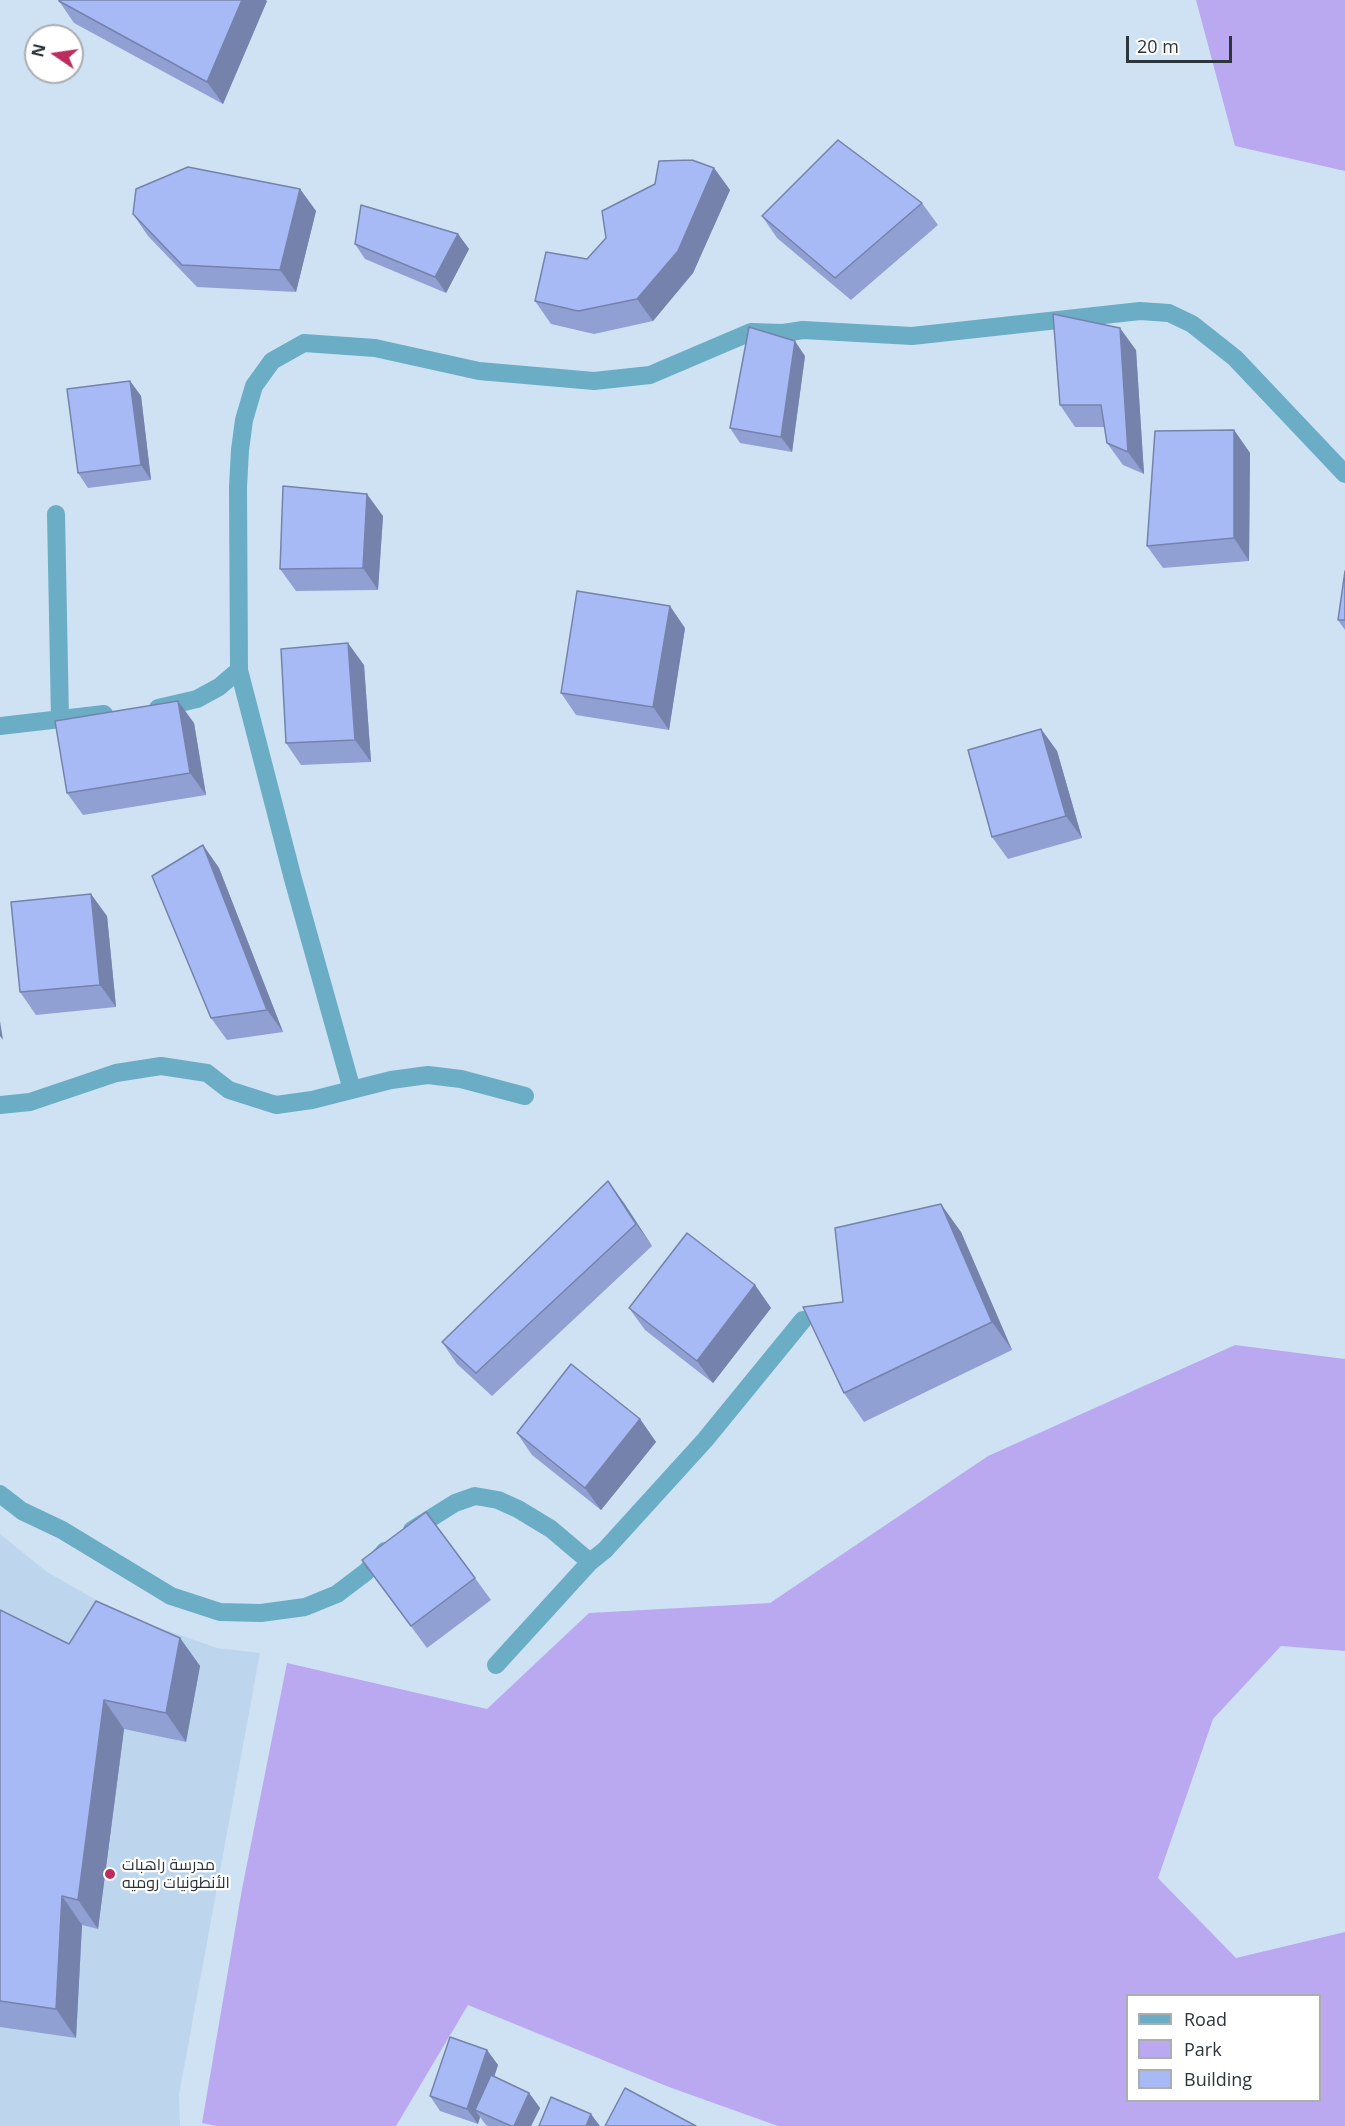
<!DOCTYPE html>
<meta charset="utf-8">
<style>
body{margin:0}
#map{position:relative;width:1345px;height:2126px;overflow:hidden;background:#cfe2f4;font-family:"Open Sans",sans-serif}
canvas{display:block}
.legend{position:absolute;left:1126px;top:1994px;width:195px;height:108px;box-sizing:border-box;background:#fff;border:2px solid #abaeb1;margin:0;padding:8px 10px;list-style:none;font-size:18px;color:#2d353c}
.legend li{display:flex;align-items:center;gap:12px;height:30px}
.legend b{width:30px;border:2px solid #abaeb1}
.north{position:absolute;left:24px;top:24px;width:60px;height:60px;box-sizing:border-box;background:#fff;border:2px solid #abaeb1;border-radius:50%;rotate:283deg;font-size:16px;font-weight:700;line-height:24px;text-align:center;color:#2d353c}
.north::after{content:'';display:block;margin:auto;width:21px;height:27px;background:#bc2d5b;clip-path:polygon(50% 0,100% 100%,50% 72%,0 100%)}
.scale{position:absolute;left:1126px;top:36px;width:106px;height:27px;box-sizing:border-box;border:3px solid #2d353c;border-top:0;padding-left:8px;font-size:18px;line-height:21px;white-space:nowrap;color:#2d353c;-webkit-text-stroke:4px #fff;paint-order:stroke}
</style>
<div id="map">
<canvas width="1345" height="2126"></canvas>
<ul class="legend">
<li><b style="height:8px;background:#6badc5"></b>Road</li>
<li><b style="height:16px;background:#baa9f0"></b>Park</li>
<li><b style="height:16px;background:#a7baf5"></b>Building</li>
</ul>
<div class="north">N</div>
<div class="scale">20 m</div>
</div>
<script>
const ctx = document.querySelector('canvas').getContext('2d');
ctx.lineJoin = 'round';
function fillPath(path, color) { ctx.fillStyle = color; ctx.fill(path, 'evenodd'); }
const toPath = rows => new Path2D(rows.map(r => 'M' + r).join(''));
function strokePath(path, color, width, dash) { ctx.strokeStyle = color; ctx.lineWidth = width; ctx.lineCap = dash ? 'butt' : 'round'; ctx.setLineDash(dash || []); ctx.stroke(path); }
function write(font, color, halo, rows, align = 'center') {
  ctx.font = font + ' "Open Sans",Cairo,sans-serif'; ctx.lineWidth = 4.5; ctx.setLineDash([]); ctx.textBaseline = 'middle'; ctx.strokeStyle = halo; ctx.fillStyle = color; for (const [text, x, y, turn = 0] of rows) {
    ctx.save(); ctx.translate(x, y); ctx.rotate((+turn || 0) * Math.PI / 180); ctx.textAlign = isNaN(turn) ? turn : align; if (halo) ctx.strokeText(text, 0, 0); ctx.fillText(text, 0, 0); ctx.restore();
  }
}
const built = toPath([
 [0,1534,47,1572,123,1615,217,1648,260,1653,179,2095,180,2126,0,2126]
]);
const green = toPath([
 [1196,0,1345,0,1345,171,1235,146],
 [1235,1345,1345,1359,1345,1651,1281,1646,1213,1719,1158,1878,1236,1958,1345,1932,1345,2126,778,2126,669,2087,468,2005,396,2126,217,2126,202,2123,242,1889,287,1663,487,1709,589,1613,770,1603,988,1456],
 [1128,1996,1320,1996,1320,2100,1128,2100]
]);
const street = toPath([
 [56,514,60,719],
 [239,670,293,879,352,1090],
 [158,708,197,699,219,687,239,670,238,487,240,450,244,420,254,386,272,361,304,343,375,348,479,371,594,381,650,375,751,332,783,333,803,330,912,336,1140,311,1169,313,1192,324,1235,358,1345,474],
 [0,726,104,714],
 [0,1105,30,1102,116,1073,161,1066,207,1073,229,1090,276,1105,312,1100,391,1080,428,1075,461,1079,525,1096],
 [0,1494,22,1511,62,1530,171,1596,220,1612,261,1613,305,1607,337,1594,366,1572,385,1551],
 [412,1530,455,1503,475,1496,498,1500,518,1509,551,1529,590,1562,605,1550,705,1440,803,1320],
 [496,1665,590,1562]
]);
const wall = toPath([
 [59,1,267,1,223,104,74,23],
 [714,168,730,190,693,273,653,321,594,334,551,324,535,301],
 [300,189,316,211,296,292,197,287,148,236,133,214],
 [922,203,938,225,851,300,777,238,762,216],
 [458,234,469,249,446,293,365,259,355,244],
 [1136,350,1144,474,1123,465,1107,443,1105,427,1075,427,1060,405],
 [805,356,792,452,740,443,730,428],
 [130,381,141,396,151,480,88,488,78,473],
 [1234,430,1250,453,1249,561,1163,568,1147,546],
 [383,516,378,590,296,591,280,569],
 [1345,571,1345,630,1338,620],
 [685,628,669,730,576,715,561,693],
 [364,665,371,762,301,765,286,743],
 [194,723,206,795,83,815,67,793],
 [1041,729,1057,751,1082,838,1008,859,992,837],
 [203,845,219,868,283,1032,227,1040,211,1018],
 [107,916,116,1007,36,1015,20,992],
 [624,1203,652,1246,492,1396,457,1364,442,1342],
 [961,1232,1012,1350,864,1422,844,1393,843,1302],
 [755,1285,771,1308,713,1383,645,1330,629,1308],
 [640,1419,656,1442,601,1510,532,1455,517,1433],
 [362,1560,475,1578,491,1600,427,1648],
 [0,1610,69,1644,180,1638,200,1666,186,1742,124,1729,98,1929,82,1925,76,2038,0,2027],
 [487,2050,498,2065,494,2077,529,2093,540,2108,531,2126,488,2126,486,2125,480,2117,478,2124,440,2111,430,2096]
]);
const shadedWall = toPath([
 [242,0,266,0,267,1,223,104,207,82],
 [714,168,730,190,693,273,653,321,637,299],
 [300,189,316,211,296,292,280,270],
 [458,234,469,249,446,293,435,277],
 [1120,328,1136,350,1144,474,1128,452],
 [795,341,805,356,792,452,781,437],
 [130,381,141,396,151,480,141,465],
 [1234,430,1250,453,1249,561,1234,538],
 [367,494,383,516,378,590,363,568],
 [670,606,685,628,669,730,653,707],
 [348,643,364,665,371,762,355,740],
 [178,701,194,723,206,795,190,773],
 [1041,729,1057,751,1082,838,1066,816],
 [203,845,219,868,283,1032,267,1010],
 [91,894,107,916,116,1007,100,985],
 [0,1021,3,1040,0,1036],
 [608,1181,624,1203,652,1246,636,1224],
 [941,1204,961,1232,1012,1350,992,1322],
 [755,1285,771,1308,713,1383,697,1361],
 [640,1419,656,1442,601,1510,585,1488],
 [180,1638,200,1666,186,1742,166,1713],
 [104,1700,124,1729,98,1929,78,1900],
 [62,1896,82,1925,76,2038,56,2009],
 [487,2050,498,2065,482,2113,475,2110,480,2117,478,2124,467,2109],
 [529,2093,540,2108,531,2126,514,2126],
 [591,2114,600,2126,586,2126]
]);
const building = toPath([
 [59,0,242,0,207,82,59,1,59,0],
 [838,140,922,203,835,278,762,216,838,140],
 [692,160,714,168,678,251,637,299,578,311,535,301,546,252,587,259,606,238,602,211,655,184,659,161,692,160],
 [188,167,300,189,280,270,182,265,133,214,136,189,188,167],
 [361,205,458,234,435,277,355,244,361,205],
 [1053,314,1120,328,1128,452,1107,443,1101,405,1060,405,1053,314],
 [749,327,795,341,781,437,730,428,749,327],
 [130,381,141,465,78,473,67,389,130,381],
 [1234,430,1234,538,1147,546,1155,431,1234,430],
 [283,486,367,494,363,568,280,569,283,486],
 [1345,571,1345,620,1338,620,1345,571],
 [577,591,670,606,653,707,561,693,577,591],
 [348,643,355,740,286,743,281,649,348,643],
 [178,701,190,773,67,793,55,721,178,701],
 [1041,729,1066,816,992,837,968,750,1041,729],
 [203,845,267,1010,211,1018,152,876,203,845],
 [91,894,100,985,20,992,11,902,91,894],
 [608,1181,636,1224,476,1373,442,1342,608,1181],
 [941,1204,992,1322,844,1393,803,1307,843,1302,835,1228,941,1204],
 [687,1233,755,1285,697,1361,629,1308,687,1233],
 [571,1364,640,1419,585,1488,517,1433,571,1364],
 [426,1512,475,1578,411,1626,362,1560,426,1512],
 [96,1601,180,1638,166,1713,104,1700,78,1900,62,1896,56,2009,0,2001,0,1610,69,1644,96,1601],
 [450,2037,487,2050,467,2109,430,2096,450,2037],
 [491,2075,529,2093,514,2126,511,2126,475,2110,491,2075],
 [625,2088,696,2126,605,2126,625,2088],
 [551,2097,591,2114,586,2126,539,2126,551,2097]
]);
const markers = [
 [110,1874,6,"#bc2d5b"]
];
const poiNames = [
 ["مدرسة راهبات",122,1865],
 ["الأنطونيات روميه",122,1883]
];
fillPath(built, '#bdd6ed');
fillPath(green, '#baa9f0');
strokePath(street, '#6badc5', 18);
fillPath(wall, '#90a0d3');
fillPath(shadedWall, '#7582ac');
fillPath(building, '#a7baf5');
strokePath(building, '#7582ac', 1.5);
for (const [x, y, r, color] of markers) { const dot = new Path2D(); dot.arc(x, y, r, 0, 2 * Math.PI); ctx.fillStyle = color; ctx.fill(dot); strokePath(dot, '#fff', 2); }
write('16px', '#2d353c', '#fff', poiNames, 'left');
</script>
